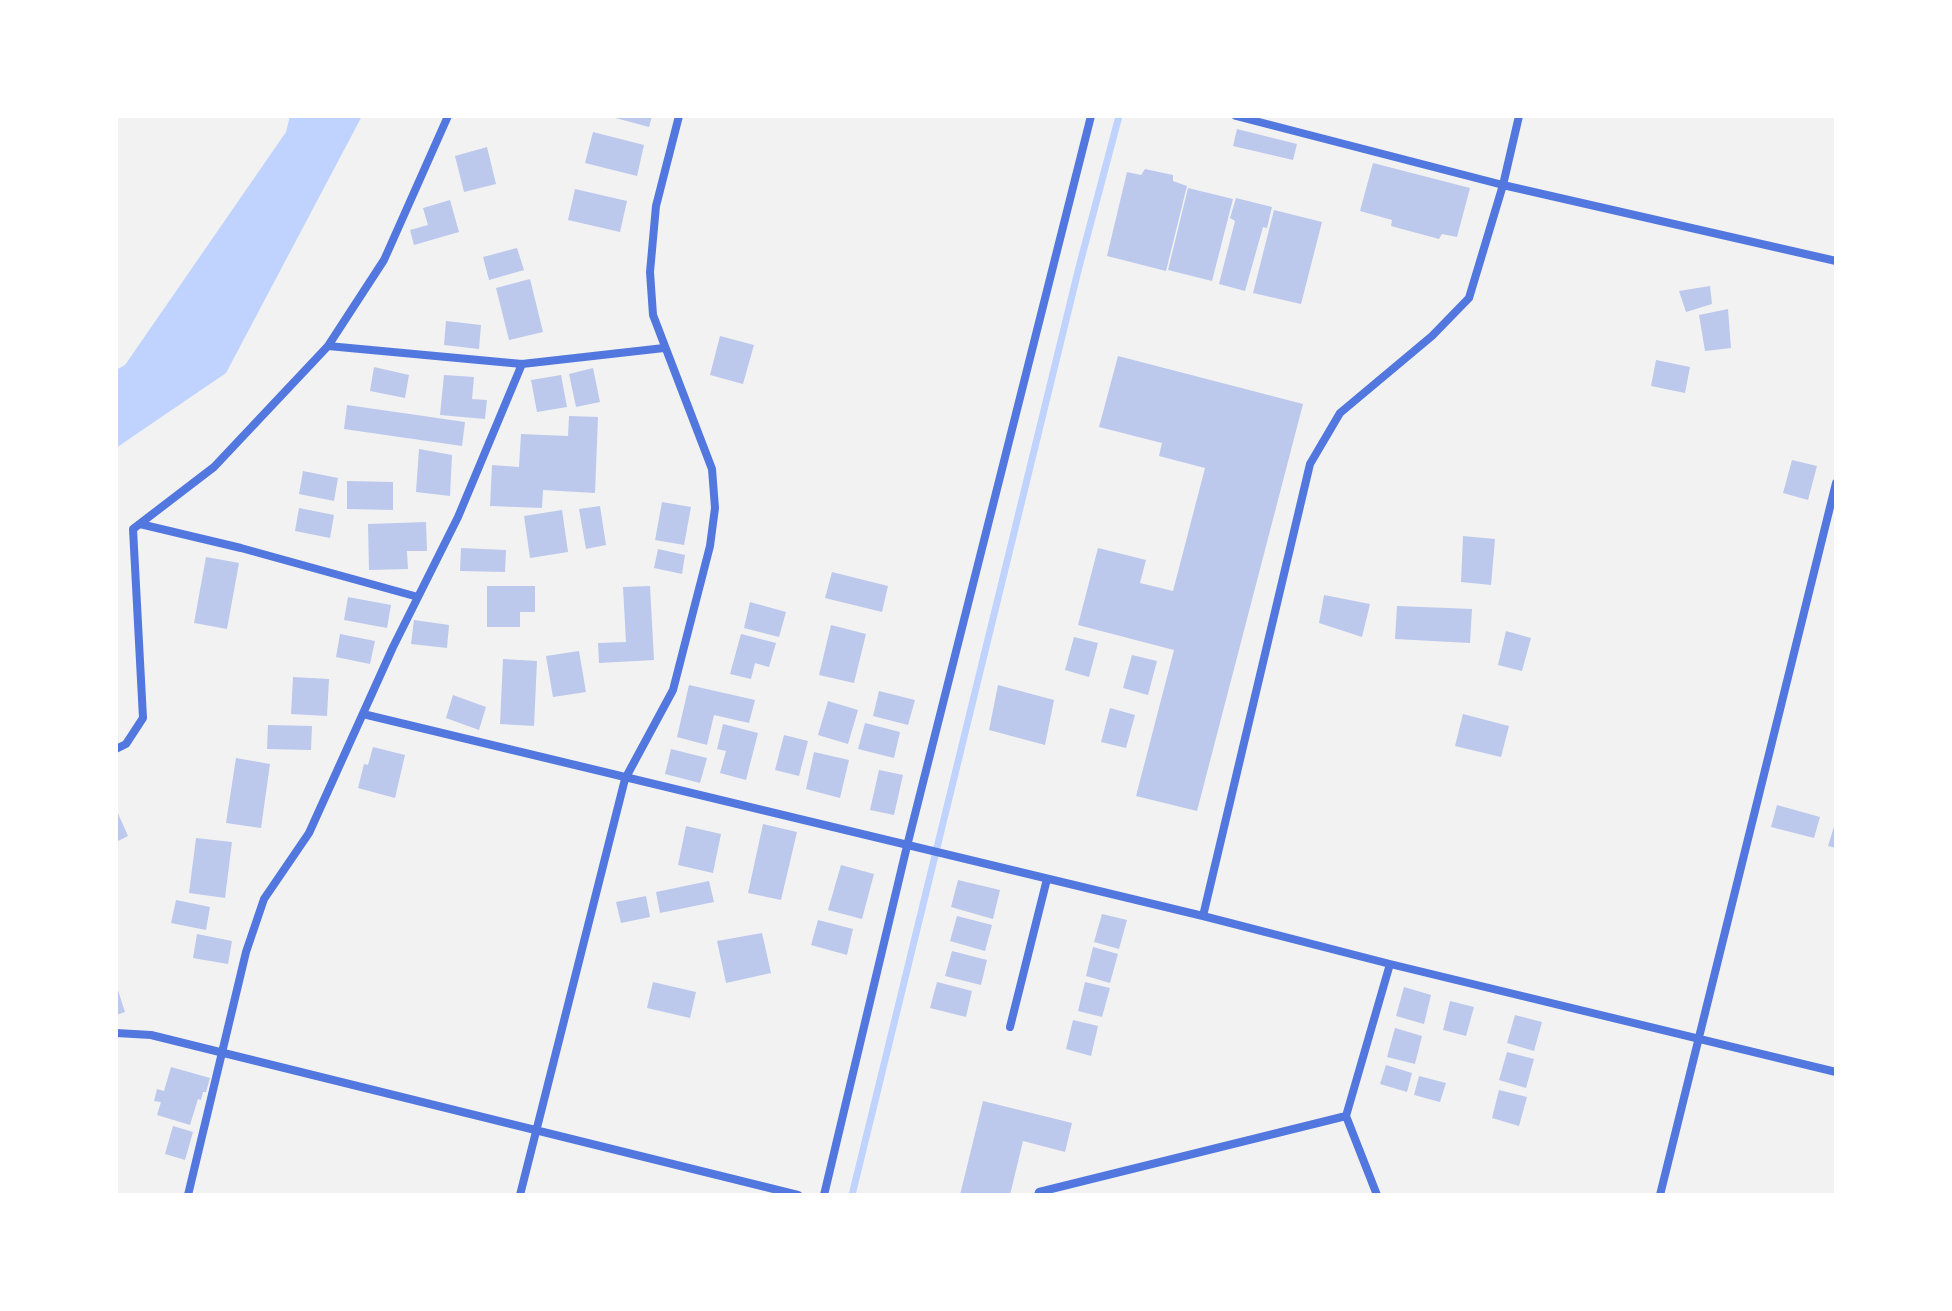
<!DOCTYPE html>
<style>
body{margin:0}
#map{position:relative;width:1952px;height:1311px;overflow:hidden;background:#f2f2f2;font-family:Jost,sans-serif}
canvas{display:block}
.frame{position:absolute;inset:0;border:118px solid #fff;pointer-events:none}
</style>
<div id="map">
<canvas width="1952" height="1311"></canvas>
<div class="frame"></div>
</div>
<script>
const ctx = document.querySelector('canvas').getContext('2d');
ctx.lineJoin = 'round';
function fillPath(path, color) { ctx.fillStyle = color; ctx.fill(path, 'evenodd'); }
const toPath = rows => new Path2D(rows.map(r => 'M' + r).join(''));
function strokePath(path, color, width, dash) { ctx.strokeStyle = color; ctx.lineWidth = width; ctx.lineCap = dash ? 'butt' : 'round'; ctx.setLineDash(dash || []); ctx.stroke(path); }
const water = toPath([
 [290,116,362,116,226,373,116,448,116,370,125,365,286,132]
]);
const stream = toPath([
 [852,1195,1079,267,1119,116]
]);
const building = toPath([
 [608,116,652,116,649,127],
 [1237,129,1297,144,1293,160,1233,146],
 [593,132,644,145,637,176,585,163],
 [487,147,496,184,464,192,455,156],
 [1373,163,1470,188,1457,237,1442,234,1439,239,1391,226,1392,220,1360,211],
 [1145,169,1173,175,1173,181,1187,186,1166,271,1107,256,1127,172,1141,175],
 [1188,188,1233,199,1212,281,1168,270],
 [575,189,627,201,620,232,568,220],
 [1236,198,1272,207,1267,228,1263,227,1245,291,1219,284,1235,221,1230,218],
 [450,200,459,232,414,245,410,230,428,225,423,208],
 [1274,210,1322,222,1301,304,1253,293],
 [517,248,524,270,489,280,483,257],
 [530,279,543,332,509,340,496,288],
 [1710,286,1712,304,1686,312,1679,291],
 [1728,309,1731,348,1705,351,1699,315],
 [446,321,481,325,479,349,444,345],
 [720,336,754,345,743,384,710,375],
 [1118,356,1303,404,1197,811,1136,796,1174,650,1078,625,1098,548,1146,560,1140,583,1173,591,1205,468,1159,456,1162,443,1099,427],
 [1656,360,1690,367,1685,393,1651,386],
 [374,367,409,375,405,398,370,391],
 [593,368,600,402,576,407,569,374],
 [444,375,474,377,472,399,487,400,485,419,440,415],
 [561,375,567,407,537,412,531,380],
 [347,405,465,422,462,446,344,429],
 [569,416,598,417,595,493,543,490,542,508,490,506,492,465,519,467,521,434,568,436],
 [419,449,452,455,450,496,416,492],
 [1792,460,1817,466,1808,500,1783,493],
 [303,471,338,478,334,501,299,494],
 [347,481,393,482,393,510,347,509],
 [662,502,691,507,684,545,655,540],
 [600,506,606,545,586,549,579,509],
 [299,508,334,515,330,538,295,531],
 [562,510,568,552,530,558,524,516],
 [426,522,427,551,407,551,408,569,369,570,368,524],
 [1463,536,1495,539,1491,585,1461,582],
 [461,548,506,550,505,572,460,571],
 [658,549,685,555,682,574,654,568],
 [206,557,239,563,227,629,194,623],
 [832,572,888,586,882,612,825,598],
 [487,586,535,586,535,612,520,612,520,627,487,627],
 [650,586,654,660,599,663,598,643,626,642,623,587],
 [1324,595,1370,604,1362,637,1319,623],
 [348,597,391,605,387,628,344,620],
 [750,602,786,612,779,637,744,628],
 [1397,606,1472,609,1470,643,1395,639],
 [414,620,449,625,447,648,411,644],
 [831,625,866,634,854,683,819,675],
 [1506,631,1531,638,1522,671,1498,665],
 [340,634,375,641,370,664,336,657],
 [741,634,776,643,769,667,755,663,751,679,730,674],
 [1074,637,1098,643,1089,677,1065,670],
 [579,651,586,692,553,697,546,656],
 [1132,655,1157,661,1148,695,1123,688],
 [503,659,537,661,534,726,500,724],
 [293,677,329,679,327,716,291,714],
 [689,685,755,700,749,723,714,715,707,745,677,737],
 [998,685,1054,700,1045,745,989,730],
 [879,691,915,700,908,725,873,716],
 [453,695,486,707,479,730,446,718],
 [828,701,858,710,848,744,818,735],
 [1110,708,1135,715,1126,748,1101,742],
 [1463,714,1509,726,1501,757,1455,746],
 [865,723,900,732,894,758,858,749],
 [723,724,758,733,746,780,720,773,726,751,717,749],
 [268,725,312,726,311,750,267,749],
 [784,735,808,741,799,776,775,770],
 [373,747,405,755,395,798,358,788,364,764,368,765],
 [671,749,707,758,700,783,665,774],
 [814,752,849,760,840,798,806,789],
 [236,758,270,764,261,828,226,823],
 [879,770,903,775,894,815,870,810],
 [1777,805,1820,817,1814,838,1771,827],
 [116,809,128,836,116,842],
 [1836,820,1836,848,1828,846],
 [763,824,797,832,781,900,748,893],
 [686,826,721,834,713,873,678,865],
 [196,838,232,842,225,898,189,893],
 [841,865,874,874,862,919,828,910],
 [958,880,1000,890,993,919,951,907],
 [709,881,714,902,660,913,656,892],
 [646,896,650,917,621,923,616,902],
 [176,900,210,907,206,930,171,923],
 [1102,914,1127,920,1119,949,1094,942],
 [957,916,992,925,985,951,950,941],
 [818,920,853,929,847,955,811,945],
 [762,933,771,973,726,983,717,941],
 [197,934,232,941,228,964,193,958],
 [1093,947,1118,954,1110,983,1086,976],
 [952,951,987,960,981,985,945,976],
 [653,982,696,992,690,1018,647,1008],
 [937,982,972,991,966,1017,930,1008],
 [1085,982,1110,988,1102,1017,1078,1011],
 [116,984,125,1012,116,1015],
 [1404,987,1431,995,1424,1024,1396,1016],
 [1450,1001,1474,1007,1466,1036,1443,1030],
 [1515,1015,1542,1022,1534,1051,1507,1043],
 [1073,1020,1098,1026,1091,1056,1066,1049],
 [1395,1028,1422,1036,1415,1064,1387,1057],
 [1507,1052,1534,1059,1526,1088,1499,1080],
 [1386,1065,1412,1073,1407,1092,1380,1084],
 [171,1067,210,1078,206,1092,203,1092,201,1100,198,1099,190,1125,157,1115,161,1102,154,1101,157,1089,164,1091],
 [1419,1076,1446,1083,1440,1102,1414,1095],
 [1499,1090,1527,1097,1519,1126,1492,1118],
 [983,1101,1072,1123,1065,1152,1023,1141,1010,1195,960,1195],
 [173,1126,193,1132,185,1160,165,1154]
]);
const minor = toPath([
 [1236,116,1503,185,1836,261],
 [328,346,522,364,664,348],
 [140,524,241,548,418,597],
 [363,714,1203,916,1390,964,1836,1072],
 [116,749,126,744,143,718,133,529,214,467,328,346,384,260,448,116],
 [1203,916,1310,464,1340,413,1432,336,1469,298,1503,185,1519,116],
 [1010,1027,1047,879],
 [116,1033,151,1035,798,1195],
 [188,1195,246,952,264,899,309,833,393,647,458,517,522,364],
 [520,1195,625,779,673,690,710,546,715,508,712,469,653,315,650,272,656,206,679,116],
 [824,1195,907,846,1091,116],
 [1038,1195,1039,1192,1346,1116],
 [1377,1195,1346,1116,1390,964],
 [1660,1195,1836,483]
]);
fillPath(water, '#bfd3fe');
strokePath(stream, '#bfd3fe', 7);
fillPath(building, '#bdc9ec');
strokePath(minor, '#5277de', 8);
</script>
